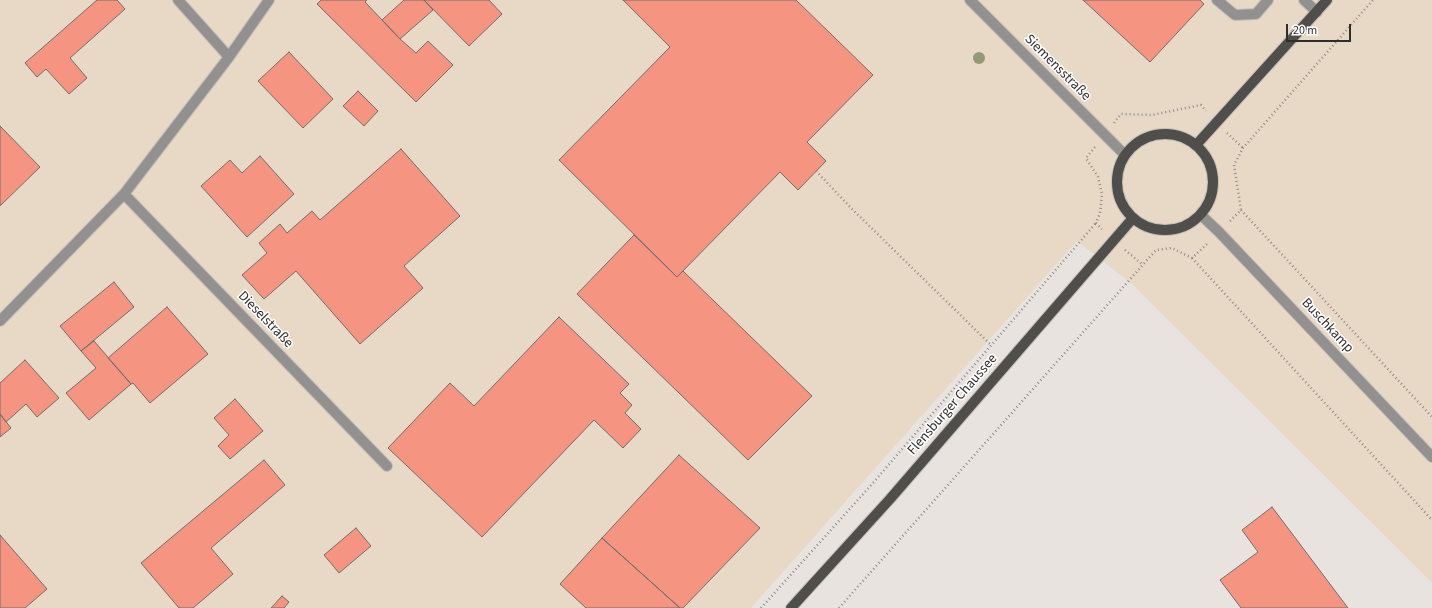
<!DOCTYPE html>
<meta charset="utf-8">
<style>
body{margin:0}
#map{position:relative;width:1432px;height:608px;overflow:hidden;background:#e9e3e0;font-family:"Source Sans 3",sans-serif}
canvas{display:block}
.scale{position:absolute;left:1286px;top:24px;width:65px;height:18px;box-sizing:border-box;border:2px solid #302e2d;border-top:0;padding-left:5px;font-size:12px;line-height:14px;white-space:nowrap;color:#302e2d;-webkit-text-stroke:3px #fff;paint-order:stroke}
</style>
<div id="map">
<canvas width="1432" height="608"></canvas>
<div class="scale">20 m</div>
</div>
<script>
const ctx = document.querySelector('canvas').getContext('2d');
ctx.lineJoin = 'round';
function fillPath(path, color) { ctx.fillStyle = color; ctx.fill(path, 'evenodd'); }
const toPath = rows => new Path2D(rows.map(r => 'M' + r).join(''));
function strokePath(path, color, width, dash) { ctx.strokeStyle = color; ctx.lineWidth = width; ctx.lineCap = dash ? 'butt' : 'round'; ctx.setLineDash(dash || []); ctx.stroke(path); }
function write(font, color, halo, rows, align = 'center') {
  ctx.font = font + ' "Source Sans 3",sans-serif'; ctx.lineWidth = 3; ctx.setLineDash([]); ctx.textBaseline = 'middle'; ctx.strokeStyle = halo; ctx.fillStyle = color; for (const [text, x, y, turn = 0] of rows) {
    ctx.save(); ctx.translate(x, y); ctx.rotate((+turn || 0) * Math.PI / 180); ctx.textAlign = isNaN(turn) ? turn : align; if (halo) ctx.strokeText(text, 0, 0); ctx.fillText(text, 0, 0); ctx.restore();
  }
}
const commercial = toPath([
 [0,0,1432,0,1432,583,1133,285,1077,241,751,608,0,608]
]);
const building = toPath([
 [97,0,117,0,125,9,70,58,87,78,69,94,46,69,37,77,25,63,97,0],
 [321,0,367,0,365,2,400,39,416,53,428,41,453,65,416,102,317,4,321,0],
 [404,0,424,0,433,10,400,39,382,20,404,0],
 [424,0,489,0,502,14,469,46,424,0],
 [623,0,796,0,873,75,807,142,826,161,798,190,780,172,677,277,559,160,670,47,623,0],
 [1083,0,1200,0,1204,4,1150,62,1083,0],
 [289,52,333,99,303,128,258,81,289,52],
 [358,91,378,111,364,126,343,106,358,91],
 [0,126,40,167,0,206,0,126],
 [401,149,460,216,404,266,423,288,360,344,296,271,264,299,242,275,267,253,259,243,280,224,287,233,312,211,320,220,401,149],
 [260,156,294,194,247,237,201,186,230,160,242,173,260,156],
 [634,235,677,277,683,271,812,396,748,460,577,294,634,235],
 [114,282,134,307,81,351,60,326,114,282],
 [167,307,208,354,150,403,133,383,131,384,108,358,167,307],
 [559,317,629,384,620,393,632,405,625,413,641,429,623,448,594,420,482,537,388,448,450,383,474,406,559,317],
 [94,341,131,384,89,420,66,393,96,368,81,351,94,341],
 [25,360,59,398,37,417,26,404,6,422,0,414,0,383,25,360],
 [235,399,263,431,230,459,218,446,229,435,214,418,235,399],
 [0,414,11,428,0,437,0,414],
 [679,455,760,528,683,608,680,608,602,538,679,455],
 [264,460,285,485,211,548,233,574,193,608,179,608,141,563,264,460],
 [1272,507,1348,608,1241,608,1220,580,1258,552,1242,530,1272,507],
 [356,528,371,546,339,573,324,555,356,528],
 [0,535,47,589,25,608,0,608,0,535],
 [602,538,680,608,586,608,560,584,602,538],
 [282,596,289,602,284,608,271,608,282,596]
]);
const path = toPath([
 [1114,123,1121,114,1152,115,1201,105,1206,111],
 [1227,133,1243,148],
 [1095,147,1086,158,1098,177,1102,194,1100,213,1096,223,1102,229],
 [816,171,851,208,991,345],
 [1241,210,1432,417],
 [1230,221,1241,210,1234,165,1243,148,1373,0],
 [1125,250,1142,264],
 [1192,258,1432,520],
 [761,608,873,483,1096,223],
 [839,608,1156,250,1172,248,1192,258,1208,243]
]);
const minor = toPath([
 [178,0,229,57],
 [970,0,1125,155],
 [1217,0,1235,15,1256,14,1268,0],
 [1304,0,1317,12],
 [124,194,387,466],
 [1201,215,1219,232,1432,457],
 [0,321,124,194,229,57,269,0]
]);
const major = toPath([
 '1117 182a48 48 0 1 1 96 0a48 48 0 1 1-96 0Z',
 [1197,144,1327,0],
 [791,608,890,499,1133,218]
]);
const trees = [
 [979,58]
];
const streetNames = [
 ["Siemensstraße",1057,68,45],
 ["Dieselstraße",265,320,46],
 ["Buschkamp",1327,326,47],
 ["Flensburger Chaussee",953,405,-49]
];
fillPath(commercial, '#e7d9c5');
fillPath(building, '#f59480');
strokePath(building, '#736d6c', 1);
strokePath(minor, '#c4bfbc', 12);
strokePath(major, '#c4bfbc', 12);
strokePath(path, '#8e8a88', 2.5, [1, 3]);
strokePath(minor, '#92918f', 10);
strokePath(major, '#4f4e4a', 10);
ctx.fillStyle = '#949a75';
for (const [x, y] of trees) { ctx.beginPath(); ctx.arc(x, y, 6, 0, 2 * Math.PI); ctx.fill(); }
write('14px', '#302e2d', '#fff', streetNames);
</script>
